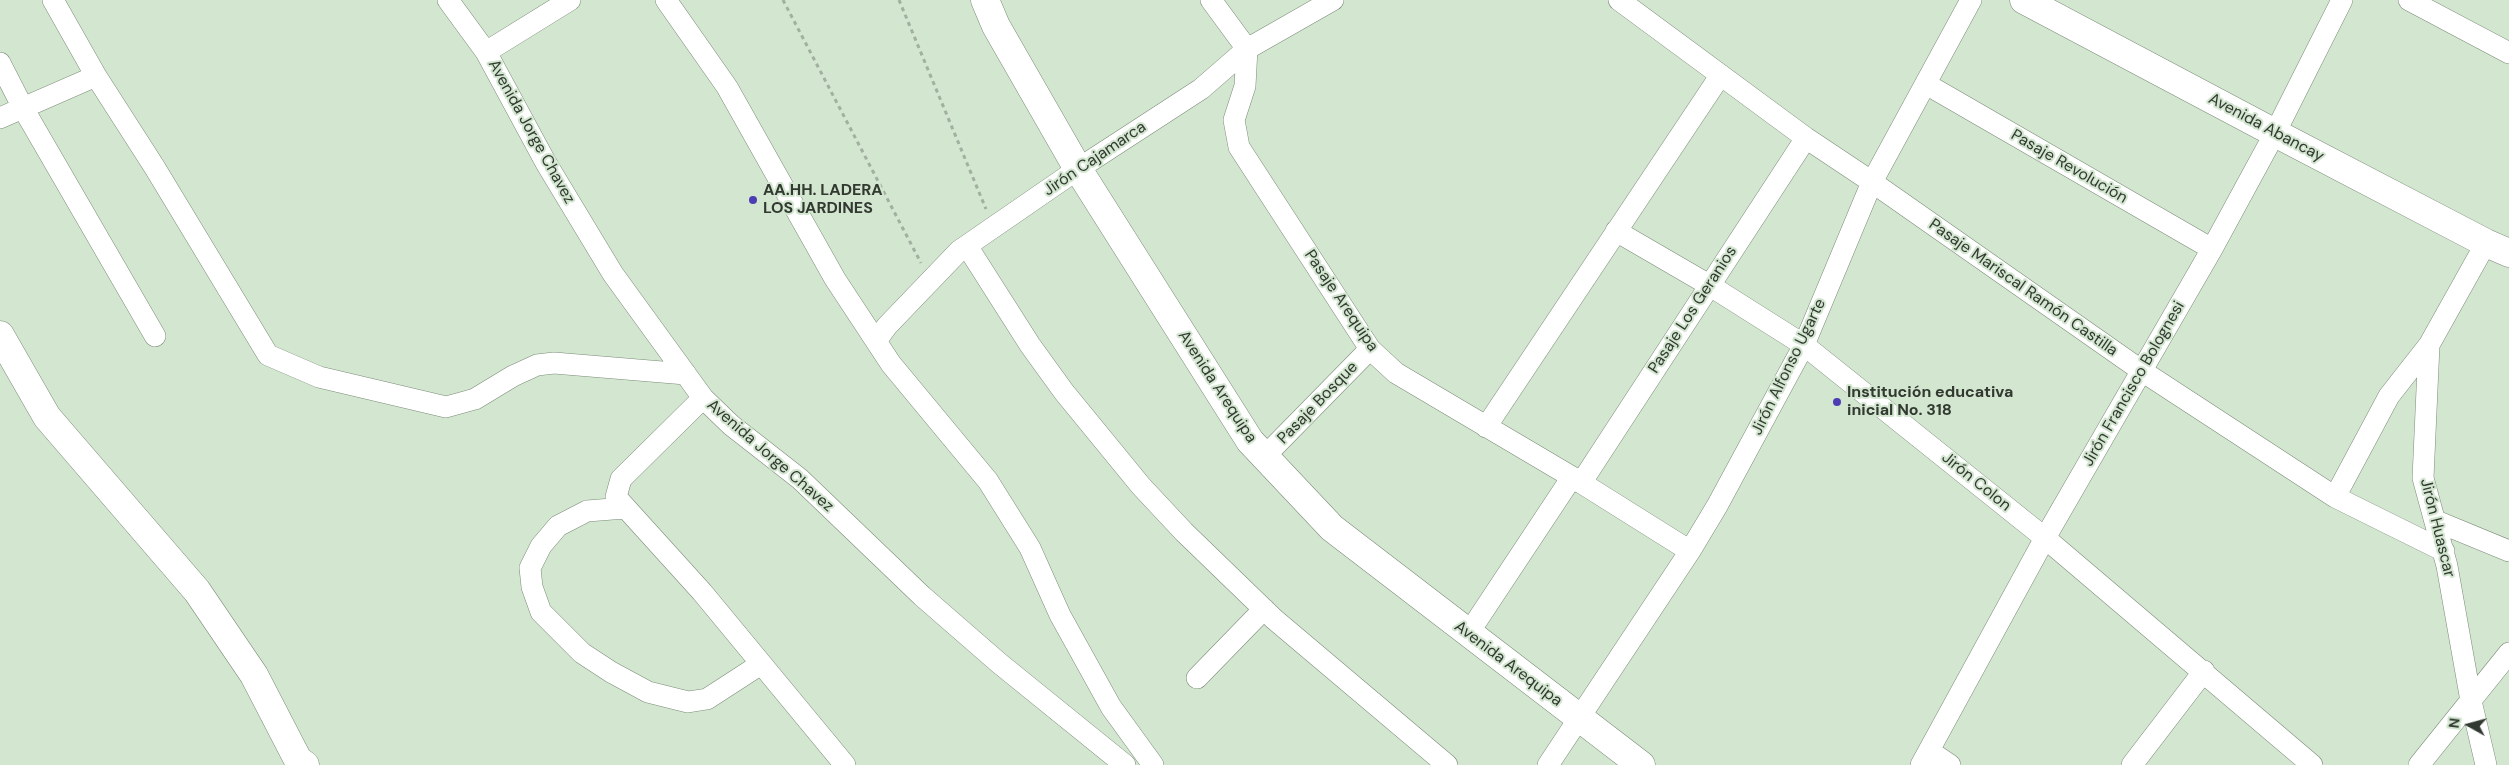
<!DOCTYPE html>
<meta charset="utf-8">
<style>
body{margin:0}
#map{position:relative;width:2509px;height:765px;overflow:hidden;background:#d3e6d0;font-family:"DM Sans",sans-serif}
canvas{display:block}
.north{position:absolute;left:2444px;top:700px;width:50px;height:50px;-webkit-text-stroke:4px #d3e6d0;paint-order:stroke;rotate:277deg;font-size:14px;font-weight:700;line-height:20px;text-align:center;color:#313930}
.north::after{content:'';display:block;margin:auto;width:18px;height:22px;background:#313930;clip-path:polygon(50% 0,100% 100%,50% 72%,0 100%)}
</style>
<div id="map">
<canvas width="2509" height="765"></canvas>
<div class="north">N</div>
</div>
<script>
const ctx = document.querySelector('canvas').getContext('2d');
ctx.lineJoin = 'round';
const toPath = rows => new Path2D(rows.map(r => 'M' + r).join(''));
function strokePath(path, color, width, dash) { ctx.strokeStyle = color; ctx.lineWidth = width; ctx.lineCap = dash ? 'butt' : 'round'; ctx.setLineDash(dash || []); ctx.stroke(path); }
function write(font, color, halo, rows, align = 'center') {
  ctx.font = font + ' "DM Sans",sans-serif'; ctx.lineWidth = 4; ctx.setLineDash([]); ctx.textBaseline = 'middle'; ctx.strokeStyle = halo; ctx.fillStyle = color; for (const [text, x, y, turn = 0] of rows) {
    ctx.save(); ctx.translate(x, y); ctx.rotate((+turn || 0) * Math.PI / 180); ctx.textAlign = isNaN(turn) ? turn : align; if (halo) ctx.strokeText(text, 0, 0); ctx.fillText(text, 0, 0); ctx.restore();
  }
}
const path = toPath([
 [783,0,921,263],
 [899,0,986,209]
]);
const street = toPath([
 [53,0,96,76,155,168,268,355,319,377,446,407,475,399,513,376,537,365,554,363,686,374],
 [448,0,486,52,546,163,613,274,703,398,731,425,800,479,922,596,999,663,1125,765],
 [666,0,727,87,835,279,891,364,988,481,1030,548,1060,615,1111,707,1153,765],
 [1211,0,1247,49,1245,86,1234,120,1239,147,1370,349,1396,373,1572,477,1690,551],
 [1619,0,1806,138,1872,182,2142,371,2335,497,2444,551],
 [2409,0,2509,53],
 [486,52,570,0],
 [0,63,23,108,155,336],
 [1926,84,2212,249],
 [0,118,96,76],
 [1616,231,1709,285,1804,345,2045,538,2312,765],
 [967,246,1030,345,1064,392,1141,486,1184,532,1274,619,1447,765],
 [876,341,887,326,959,251,1078,169,1201,89,1247,49,1333,0],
 [703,398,621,479,616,497,702,592,845,765],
 [1486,427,1720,76],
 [1265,456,1370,349],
 [1581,483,1806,138],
 [2335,497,2389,396,2429,345],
 [625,508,587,511,558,526,541,546,530,568,532,587,541,612,582,653,611,672,648,692,688,702,707,699,761,664],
 [2436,521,2509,551],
 [1468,634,1572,477],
 [1197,678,1264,609],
 [1929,751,1950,765],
 [1548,765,1690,551,1717,506,1804,345,1872,182,1971,0],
 [1921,765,2045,538,2212,249,2275,133,2342,0],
 [2132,765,2204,671],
 [2419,765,2509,653],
 [2486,765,2471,701,2447,566,2423,478,2429,345,2486,243]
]);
const secondary = toPath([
 [985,0,996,26,1078,169,1250,441,1332,528,1641,765],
 [2024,0,2275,133,2486,243,2509,253],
 [0,335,47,417,197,591,254,675,298,760,305,765]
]);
const markers = [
 [753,200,5,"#4c3db4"],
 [1837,402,5,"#4c3db4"]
];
const streetNames = [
 ["Avenida Abancay",2266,128,28],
 ["Avenida Jorge Chavez",531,132,61],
 ["Jirón Cajamarca",1095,159,-34],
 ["Pasaje Revolución",2069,167,30],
 ["Pasaje Mariscal Ramón Castilla",2023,288,35],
 ["Pasaje Arequipa",1341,301,56],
 ["Pasaje Los Geranios",1693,310,-57],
 ["Jirón Alfonso Ugarte",1789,367,-64],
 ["Jirón Francisco Bolognesi",2134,384,-60],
 ["Avenida Arequipa",1217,387,57],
 ["Pasaje Bosque",1318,403,-46],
 ["Avenida Jorge Chavez",770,456,41],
 ["Jirón Colon",1976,482,39],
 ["Jirón Huascar",2437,528,76],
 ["Avenida Arequipa",1508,664,37]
];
const poiNames = [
 ["AA.HH. LADERA",763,191],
 ["LOS JARDINES",763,209],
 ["Institución educativa",1847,393],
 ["inicial No. 318",1847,411]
];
strokePath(street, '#7b8d78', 22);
strokePath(secondary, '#7b8d78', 29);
strokePath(path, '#a1b09f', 3, [4, 4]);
strokePath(street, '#fff', 21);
strokePath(secondary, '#fff', 28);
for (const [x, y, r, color] of markers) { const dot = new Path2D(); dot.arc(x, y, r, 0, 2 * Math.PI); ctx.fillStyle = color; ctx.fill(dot); strokePath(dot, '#d3e6d0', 2); }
write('16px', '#313930', '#d3e6d0', streetNames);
write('bold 16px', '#313930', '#d3e6d0', poiNames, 'left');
</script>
